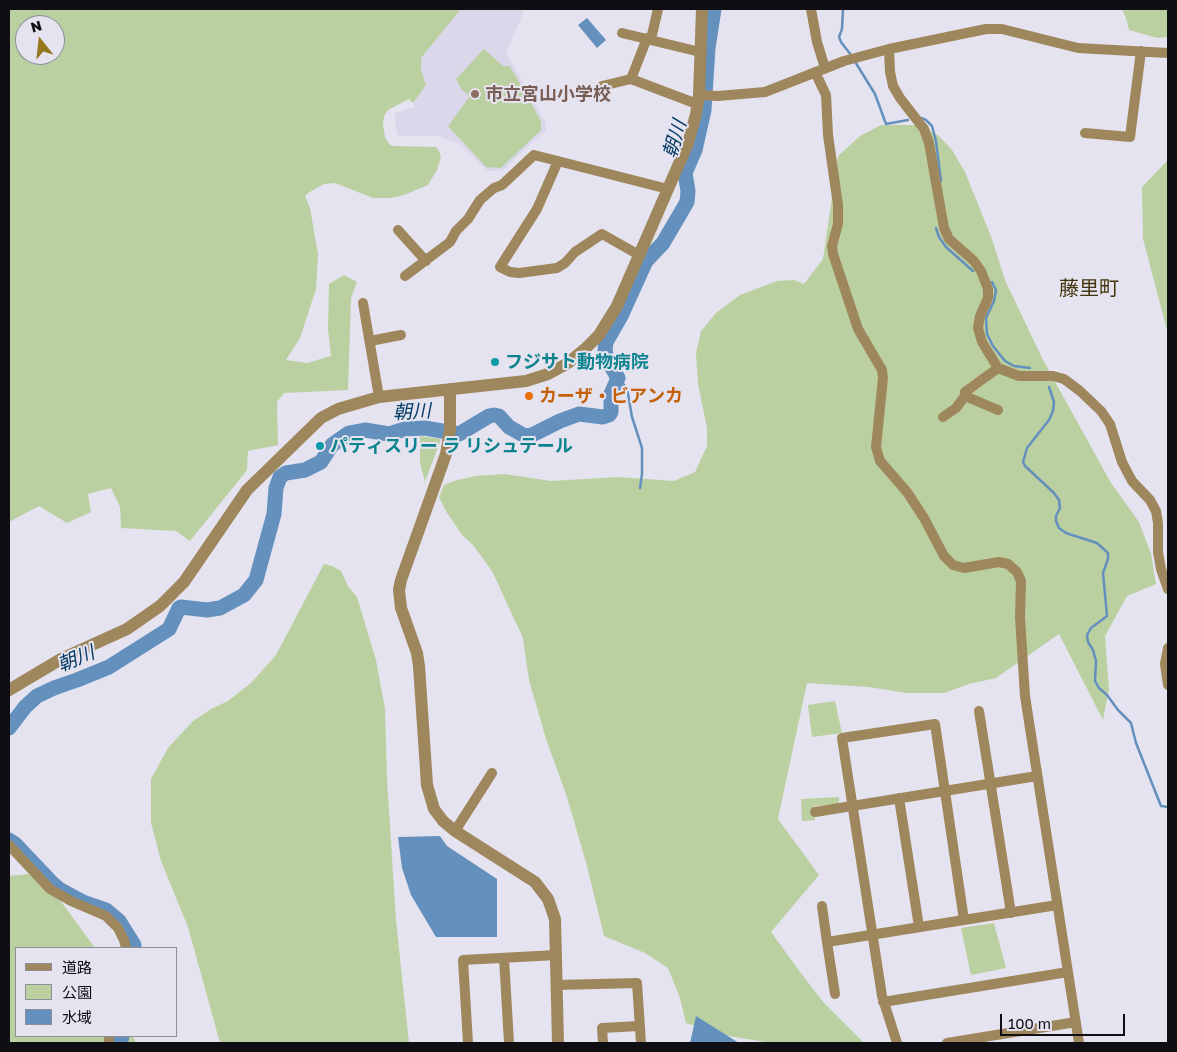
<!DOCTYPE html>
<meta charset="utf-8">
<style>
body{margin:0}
#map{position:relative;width:1177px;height:1052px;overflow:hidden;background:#e5e3ef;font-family:"Golos Text","Noto Sans JP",sans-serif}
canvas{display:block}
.frame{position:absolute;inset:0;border:10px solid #0f0e12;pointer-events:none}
.legend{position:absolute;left:15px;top:947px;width:162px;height:90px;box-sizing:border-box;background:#e5e3ef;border:1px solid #8f8e97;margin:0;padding:6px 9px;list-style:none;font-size:15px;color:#0f0e12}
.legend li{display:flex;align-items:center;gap:10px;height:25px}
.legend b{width:25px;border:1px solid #8f8e97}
.north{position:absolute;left:15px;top:15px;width:50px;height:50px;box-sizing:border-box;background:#e5e3ef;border:1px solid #8f8e97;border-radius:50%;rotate:344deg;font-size:14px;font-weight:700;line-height:20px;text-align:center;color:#0f0e12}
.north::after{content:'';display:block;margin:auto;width:18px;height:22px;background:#93761d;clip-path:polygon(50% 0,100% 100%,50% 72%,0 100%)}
.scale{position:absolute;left:1000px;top:1014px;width:125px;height:22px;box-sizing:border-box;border:2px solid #0f0e12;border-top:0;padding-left:6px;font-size:15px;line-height:18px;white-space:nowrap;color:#0f0e12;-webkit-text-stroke:4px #e5e3ef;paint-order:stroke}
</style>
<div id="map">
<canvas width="1177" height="1052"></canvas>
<div class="frame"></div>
<ul class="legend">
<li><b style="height:6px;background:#9f875d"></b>道路</li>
<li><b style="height:14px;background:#bbd0a1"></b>公園</li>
<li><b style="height:14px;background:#6390bd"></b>水域</li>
</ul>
<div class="north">N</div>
<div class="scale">100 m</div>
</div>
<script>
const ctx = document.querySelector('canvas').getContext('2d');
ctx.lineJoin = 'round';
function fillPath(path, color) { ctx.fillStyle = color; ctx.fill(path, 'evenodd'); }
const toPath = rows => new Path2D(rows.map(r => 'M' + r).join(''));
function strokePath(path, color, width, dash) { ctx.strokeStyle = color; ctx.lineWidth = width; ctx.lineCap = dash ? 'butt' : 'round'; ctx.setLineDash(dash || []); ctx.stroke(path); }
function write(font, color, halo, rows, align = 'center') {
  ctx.font = font + ' "Golos Text","Noto Sans JP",sans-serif'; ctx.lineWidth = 4; ctx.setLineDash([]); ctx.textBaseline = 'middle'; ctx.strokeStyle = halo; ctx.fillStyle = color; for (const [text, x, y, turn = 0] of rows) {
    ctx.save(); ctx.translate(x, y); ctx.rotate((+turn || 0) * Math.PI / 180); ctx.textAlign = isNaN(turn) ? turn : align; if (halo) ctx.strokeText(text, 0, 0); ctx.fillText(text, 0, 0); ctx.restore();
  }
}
const built = toPath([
 [461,9,525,9,506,52,546,123,546,130,502,171,488,171,460,144,438,136,400,136,397,134,394,113,415,107,413,103,426,85,421,70,421,58]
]);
const green = toPath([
 [9,9,461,9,421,58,421,70,426,85,413,103,409,99,401,103,388,110,384,116,383,125,385,137,389,144,392,146,436,147,439,151,441,157,437,170,428,185,404,195,390,198,373,198,335,183,324,184,308,193,305,196,310,208,318,254,316,289,300,338,286,360,307,363,331,356,328,329,329,284,344,275,357,282,351,298,348,390,284,393,277,402,278,445,248,451,247,470,190,541,176,531,121,528,120,507,111,488,88,494,91,512,67,523,39,506,9,522],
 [25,25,55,25,55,55,25,55],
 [1122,9,1168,9,1168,37,1157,38,1129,30,1126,18],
 [484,49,503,66,510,66,541,121,541,130,501,168,486,167,448,126,470,96,461,89,456,79],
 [881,125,919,125,939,136,952,150,965,172,992,239,1005,280,1042,358,1111,483,1139,522,1151,554,1156,584,1127,596,1105,636,1109,689,1103,720,1059,634,996,678,969,684,944,693,906,693,869,687,807,683,778,819,819,875,771,932,800,972,824,1003,864,1043,771,1043,723,1035,686,1023,680,998,668,968,645,953,604,936,587,866,567,797,546,739,529,680,523,638,492,571,473,545,463,536,447,513,439,497,444,485,457,480,476,476,504,474,551,481,618,477,674,481,695,472,707,446,707,428,698,384,696,353,701,331,716,313,740,295,777,281,794,280,804,284,823,259,838,156,860,136],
 [1168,160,1168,334,1143,239,1142,187],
 [420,436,441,439,425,482,420,463],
 [324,564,332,566,341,571,348,586,357,597,376,660,385,709,387,779,396,920,409,1043,220,1043,188,927,161,861,151,823,151,779,168,748,193,721,211,709,228,701,251,683,276,655],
 [835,701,842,733,812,737,808,705],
 [839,797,839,804,814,806,815,820,802,821,801,799],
 [28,874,57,896,95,948,16,948,16,1036,133,1036,136,1043,9,1043,9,876],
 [994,923,1006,968,971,975,961,928]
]);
const water = toPath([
 [587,18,606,40,597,48,578,25],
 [440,836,447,846,497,879,497,937,436,937,411,895,402,868,398,837],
 [696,1016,739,1043,690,1043]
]);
const stream = toPath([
 [843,9,842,29,839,37,841,42,851,55],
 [854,60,875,94,886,124,908,120],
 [922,118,926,120,932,126,936,141,941,181],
 [936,228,939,237,946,247,973,271],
 [992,282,996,290,994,301,986,318,987,334,993,346,1005,361,1014,366,1030,368],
 [618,378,627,388,632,417,642,448,642,474,640,488],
 [1049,387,1054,402,1053,411,1049,420,1027,448,1023,462,1025,466,1054,493,1059,500,1060,508,1056,516,1056,521,1059,528,1066,533,1097,543,1108,553,1108,559,1103,573,1107,616,1091,628,1087,635,1088,642,1093,650,1096,661,1095,681,1099,688,1107,695,1118,710,1131,723,1136,743,1161,806,1168,807]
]);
const river = toPath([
 [9,728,25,707,37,696,54,688,77,680,109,667,169,629,179,608,181,607,207,610,220,608,244,595,256,580,274,514,276,488,280,477,286,473,305,470,321,462,332,445,349,433,365,430,389,434,405,429,425,428,459,434,489,416,494,415,499,416,509,427,525,436,532,435,560,421,579,414,603,417,609,415,611,412,611,394,618,378,607,359,605,350,606,342,621,316,646,261,663,243,687,202,688,191,685,173,695,150,704,110,708,48,714,9],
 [9,840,15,844,52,883,59,889,83,902,106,910,119,921,134,945,134,948],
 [120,1043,122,1036]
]);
const minor = toPath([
 [811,9,817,42,825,68],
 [622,33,700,52],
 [651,39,658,9],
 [889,49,890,72,893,86,900,98,924,129,929,143,944,228,949,239,974,261,981,271,988,289,988,298,980,316,978,328,982,342,998,368,1019,376,1053,376,1064,379,1080,391,1101,411,1110,424,1122,462,1132,481,1150,500,1156,511,1158,523,1158,552,1161,569,1168,589],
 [815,72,826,95,828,135,838,205,838,224,832,246,833,254,858,329,882,370,883,378,876,447,880,461,907,492,924,518,944,556,953,565,964,568,999,562,1008,564,1017,572,1021,581,1020,617,1025,696,1079,1043],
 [631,79,647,38],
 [602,86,631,79,697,104],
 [699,95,718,96,765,92,844,61,889,49,986,29,1002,29,1078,48,1168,53],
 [1085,133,1130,137,1141,51],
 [558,161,537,209,500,267,510,272,519,273,557,268,565,263,575,252,602,234,639,255],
 [398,230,426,261],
 [405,276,450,242,456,231,468,219,480,200,494,188,502,185,534,155,668,189],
 [363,303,379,397],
 [370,341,401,335],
 [965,396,998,410],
 [943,417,956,408,965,396,965,392,998,368],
 [1168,648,1165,664,1168,685],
 [979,711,1011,913],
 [899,798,919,927],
 [815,812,1037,776],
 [455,831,492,773],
 [9,845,50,889,71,901,106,916,118,928,124,940,126,948],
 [822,906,827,942,1057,905],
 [827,942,835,994],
 [504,958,509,1043],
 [557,985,637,983,641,1043],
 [883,1002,1068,972],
 [109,1043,109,1036],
 [468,1043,463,960,556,955],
 [603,1043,602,1028,639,1026],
 [897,1043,882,996,842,738,935,724,964,920],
 [947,1043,1076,1022]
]);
const tertiary = toPath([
 [450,389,450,430,446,454,401,580,399,590,401,608,417,653,419,666,427,785,434,809,443,821,455,831,535,882,548,899,555,919,558,1043],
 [9,690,61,659,127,629,160,606,184,582,247,490,321,418,338,409,379,397,526,381,548,374,568,363,585,349,599,335,617,306,688,143,696,114,699,95,702,9]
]);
const markers = [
 [475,94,5,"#8d6e63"],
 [495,362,5,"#0f9aa8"],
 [529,396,5,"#e8710a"],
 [320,446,5,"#0f9aa8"]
];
const educationNames = [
 ["市立宮山小学校",485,94]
];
const cultureNames = [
 ["フジサト動物病院",505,362],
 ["パティスリー ラ リシュテール",330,446]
];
const foodNames = [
 ["カーザ・ビアンカ",539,396]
];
const waterNames = [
 ["朝川",675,139,-73],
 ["朝川",412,412,-3],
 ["朝川",76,659,-22]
];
const quarterNames = [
 ["藤里町",1089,289]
];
fillPath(built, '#dbd7ea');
fillPath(green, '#bbd0a1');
fillPath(water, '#6390bd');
strokePath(stream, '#6390bd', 2.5);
strokePath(river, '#6390bd', 15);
strokePath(minor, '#9f875d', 10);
strokePath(tertiary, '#9f875d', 12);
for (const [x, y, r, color] of markers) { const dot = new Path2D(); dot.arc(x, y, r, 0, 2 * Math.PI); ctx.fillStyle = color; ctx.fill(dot); strokePath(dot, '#e5e3ef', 2); }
write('bold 18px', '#785e54', '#e5e3ef', educationNames, 'left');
write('bold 18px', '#0d838f', '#e5e3ef', cultureNames, 'left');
write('bold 18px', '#c56008', '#e5e3ef', foodNames, 'left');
write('italic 19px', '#053c67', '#e5e3ef', waterNames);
write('20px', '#43350b', '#e5e3ef', quarterNames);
</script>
